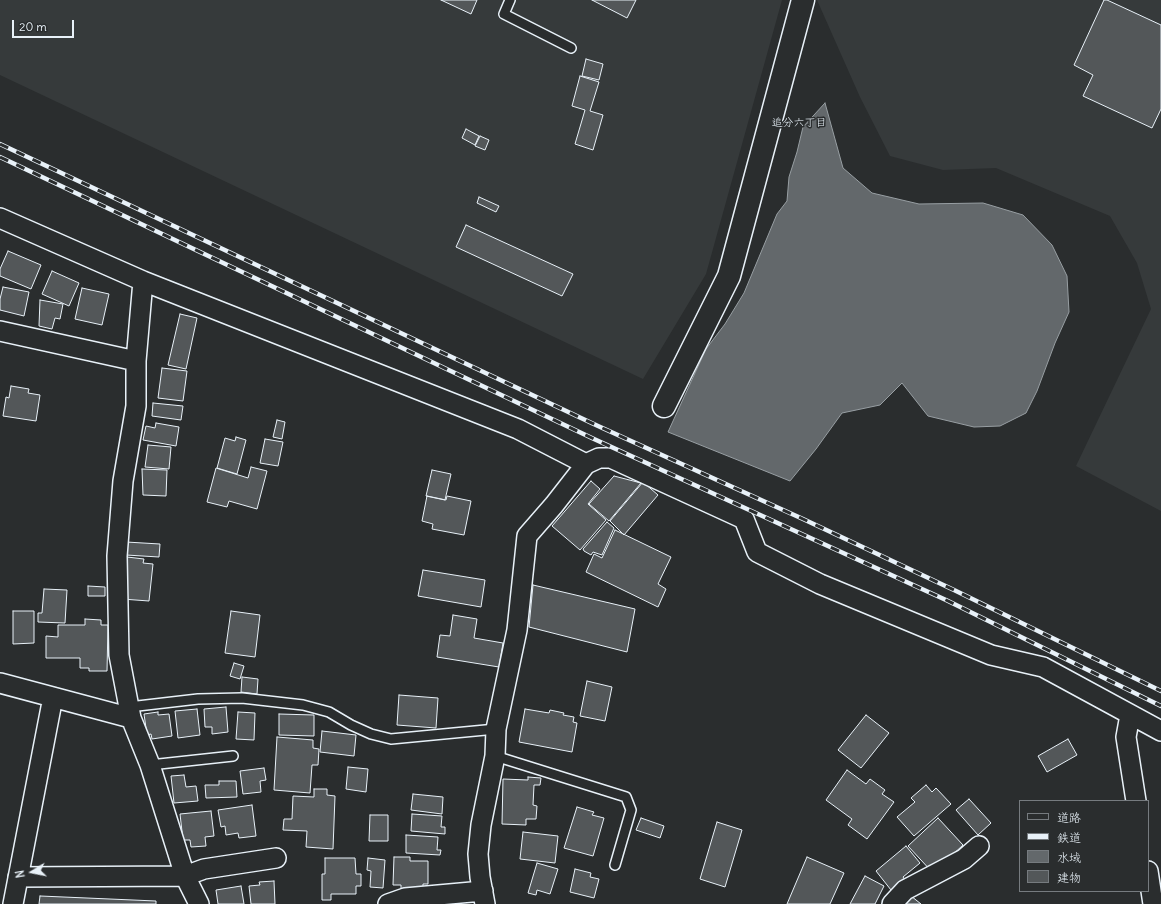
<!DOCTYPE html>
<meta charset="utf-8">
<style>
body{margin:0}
#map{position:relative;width:1161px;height:904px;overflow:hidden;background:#2a2d2e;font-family:Delius,"Klee One",sans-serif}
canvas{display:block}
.legend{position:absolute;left:1019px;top:800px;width:130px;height:92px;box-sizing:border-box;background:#2a2d2e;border:1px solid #767b7f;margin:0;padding:5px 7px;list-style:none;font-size:12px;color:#e8f1f8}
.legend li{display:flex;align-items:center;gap:8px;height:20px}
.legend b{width:20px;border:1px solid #767b7f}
.north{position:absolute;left:12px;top:852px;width:40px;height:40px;-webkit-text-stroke:3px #2a2d2e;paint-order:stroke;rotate:260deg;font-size:11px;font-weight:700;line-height:16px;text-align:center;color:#e8f1f8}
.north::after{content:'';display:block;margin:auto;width:14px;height:18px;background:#e8f1f8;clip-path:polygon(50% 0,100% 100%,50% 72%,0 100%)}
.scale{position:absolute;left:12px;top:20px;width:62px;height:18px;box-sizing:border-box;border:2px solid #e8f1f8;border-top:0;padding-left:5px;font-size:12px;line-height:14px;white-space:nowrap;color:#e8f1f8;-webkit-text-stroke:3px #2a2d2e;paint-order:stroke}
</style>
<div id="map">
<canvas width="1161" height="904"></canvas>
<ul class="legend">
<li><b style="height:5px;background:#2a2d2e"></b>道路</li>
<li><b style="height:5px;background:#e8f1f8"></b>鉄道</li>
<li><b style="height:11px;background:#63686b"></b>水域</li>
<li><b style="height:11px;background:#535759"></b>建物</li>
</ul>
<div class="north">N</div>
<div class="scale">20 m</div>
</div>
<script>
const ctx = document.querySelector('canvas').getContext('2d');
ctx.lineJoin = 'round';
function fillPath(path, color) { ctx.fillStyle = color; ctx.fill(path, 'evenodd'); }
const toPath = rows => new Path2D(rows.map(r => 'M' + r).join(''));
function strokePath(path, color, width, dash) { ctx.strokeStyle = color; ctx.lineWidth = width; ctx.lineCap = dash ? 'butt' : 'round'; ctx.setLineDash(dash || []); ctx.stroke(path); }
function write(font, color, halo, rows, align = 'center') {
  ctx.font = font + ' Delius,"Klee One",sans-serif'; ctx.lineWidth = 3; ctx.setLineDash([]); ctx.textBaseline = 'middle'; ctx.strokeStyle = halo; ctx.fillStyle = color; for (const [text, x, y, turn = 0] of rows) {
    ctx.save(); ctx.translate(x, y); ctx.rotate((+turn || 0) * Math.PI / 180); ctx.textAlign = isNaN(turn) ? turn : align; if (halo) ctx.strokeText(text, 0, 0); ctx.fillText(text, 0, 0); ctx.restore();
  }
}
const built = toPath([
 [0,0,782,0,706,274,643,379,0,75],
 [817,0,1161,0,1161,511,1076,466,1151,309,1137,263,1110,216,996,168,943,170,890,156,860,97]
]);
const water = toPath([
 [825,103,843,168,872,193,919,204,983,203,1023,215,1052,245,1067,276,1069,312,1055,343,1037,391,1026,413,1000,426,974,427,928,416,902,383,880,405,842,413,816,449,790,481,668,432,706,349,725,324,744,293,777,214,787,201,789,177,797,152,803,127,825,103]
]);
const building = toPath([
 [441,0,477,0,471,14,441,0],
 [592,0,636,0,627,18,592,0],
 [1104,0,1107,0,1161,25,1161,109,1152,128,1083,96,1093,75,1074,65,1104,0],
 [586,59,603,64,599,80,582,76,586,59],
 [580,76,599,82,590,111,603,115,593,150,575,144,585,110,572,106,580,76],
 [466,129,479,136,475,145,462,138,466,129],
 [480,136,489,140,485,150,475,146,480,136],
 [479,197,499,206,496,212,477,203,479,197],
 [466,225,573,274,562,296,456,247,466,225],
 [8,251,41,265,31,289,0,276,0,269,8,251],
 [52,271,79,283,69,306,42,294,52,271],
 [3,287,29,292,24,316,0,310,0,299,3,287],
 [82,288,109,294,102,325,75,319,82,288],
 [40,300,63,304,60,319,55,318,52,329,39,326,40,300],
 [180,314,197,318,186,369,168,365,180,314],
 [162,368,187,371,183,401,158,398,162,368],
 [11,386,29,389,28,393,40,395,36,421,3,416,6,397,9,398,11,386],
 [153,403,183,406,181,420,152,416,153,403],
 [277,420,285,422,282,439,273,437,277,420],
 [156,423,179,427,176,446,143,440,146,426,155,428,156,423],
 [236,437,246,440,237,474,217,468,225,438,235,441,236,437],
 [265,439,283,442,278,466,260,463,265,439],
 [148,445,171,447,169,469,145,467,148,445],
 [251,467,267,471,257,509,229,501,227,507,207,502,216,468,248,478,251,467],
 [142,469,167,470,166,496,143,495,142,469],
 [432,470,451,474,445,500,426,496,432,470],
 [614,476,641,483,609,521,589,504,614,476],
 [591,481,600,489,588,504,606,520,580,550,552,526,591,481],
 [643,482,658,495,624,535,610,521,643,482],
 [427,496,446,500,447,496,471,501,464,535,432,529,433,524,422,521,427,496],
 [607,522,614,528,602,555,593,552,591,555,584,551,583,549,607,522],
 [615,530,671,557,658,584,666,589,658,607,586,572,594,554,602,558,615,530],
 [126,542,160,544,159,557,126,555,126,542],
 [127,557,144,559,143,563,153,564,149,601,122,599,127,557],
 [423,570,485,580,481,607,418,596,423,570],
 [533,585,635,609,627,652,529,627,533,585],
 [88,586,105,587,105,596,88,596,88,586],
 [44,589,67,590,65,623,38,622,38,613,42,613,44,589],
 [13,611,34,611,34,643,13,644,13,611],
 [231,611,260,615,255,657,225,653,231,611],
 [453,615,477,619,474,638,503,643,499,667,437,657,440,635,450,636,453,615],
 [85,619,101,620,101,625,108,625,107,671,89,671,89,668,80,668,80,658,46,658,46,636,58,637,58,625,85,625,85,619],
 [234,663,244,666,240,679,230,676,234,663],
 [242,677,258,679,257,694,241,692,242,677],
 [587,681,612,687,605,721,580,716,587,681],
 [399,695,438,698,436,728,397,725,399,695],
 [226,707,228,732,212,734,212,727,205,727,204,709,226,707],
 [197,709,200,735,178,738,175,711,197,709],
 [525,709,549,713,550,710,564,713,563,715,574,717,573,722,577,723,572,752,519,742,525,709],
 [158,712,158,715,169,714,172,736,152,739,151,734,147,735,144,714,158,712],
 [238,712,255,713,254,740,236,739,238,712],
 [279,714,314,715,314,736,279,735,279,714],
 [866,715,889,733,861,768,838,750,866,715],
 [322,731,356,735,354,756,320,752,322,731],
 [277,737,313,740,313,748,319,749,318,765,312,765,310,793,274,790,277,737],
 [1068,739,1077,755,1047,772,1038,756,1068,739],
 [348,767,368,769,366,792,346,789,348,767],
 [264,768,266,780,260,781,261,792,243,794,240,771,264,768],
 [847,770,866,784,870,779,885,790,882,794,894,802,867,839,848,825,852,819,826,800,847,770],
 [184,775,186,787,196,786,198,801,174,803,171,776,184,775],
 [528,777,541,778,540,785,534,785,533,805,537,806,536,819,526,819,526,825,502,824,503,779,528,780,528,777],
 [219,781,236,781,237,797,206,798,205,785,219,785,219,781],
 [926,785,932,792,936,788,951,804,914,836,897,817,915,802,911,798,926,785],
 [314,789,327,789,327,795,335,796,333,849,306,847,307,831,283,830,284,819,292,819,293,796,314,797,314,789],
 [413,794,443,797,442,814,411,810,413,794],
 [969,799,991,823,978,835,956,810,969,799],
 [252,805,256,836,239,838,238,833,226,835,225,826,221,827,218,810,252,805],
 [577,807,594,812,592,815,604,818,593,856,564,848,577,807],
 [211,811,214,836,205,837,206,846,191,847,190,840,183,840,180,814,211,811],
 [412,814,442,816,441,827,445,827,445,834,411,831,412,814],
 [370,815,388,815,388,841,369,841,370,815],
 [641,818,664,826,660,838,636,830,641,818],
 [938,818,963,845,933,873,908,846,938,818],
 [717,822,742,830,725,887,700,879,717,822],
 [523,832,558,836,555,863,520,859,523,832],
 [406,835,438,837,437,850,441,850,440,855,406,853,406,835],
 [906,846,920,863,903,877,905,880,891,890,876,871,906,846],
 [394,857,410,857,410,861,428,861,428,884,423,884,423,889,401,889,401,885,393,885,394,857],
 [807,857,844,873,830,904,787,904,807,857],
 [325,858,355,858,356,874,361,874,361,886,356,886,356,894,331,894,331,900,322,900,322,874,325,874,325,858],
 [368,858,385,860,383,888,370,887,371,871,367,870,368,858],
 [537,863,558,869,550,894,537,890,536,895,528,893,537,863],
 [575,869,591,873,590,877,599,879,594,898,570,892,575,869],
 [865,876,884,886,875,904,850,904,865,876],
 [274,881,275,904,251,904,249,886,260,885,259,882,274,881],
 [241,886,244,904,218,904,216,890,241,886],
 [40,896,156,901,156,904,39,904,40,896],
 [911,896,921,904,904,904,911,896]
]);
const lane = toPath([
 [510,0,504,14,571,48],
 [129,707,198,699,242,698,303,705,329,712,351,725,371,734,391,739,496,729],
 [495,756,626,797,631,810,615,865],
 [150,765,233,756]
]);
const street = toPath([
 [0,218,143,281,518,429,586,464],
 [143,281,136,361,136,406,123,481,117,556,119,655,131,718,150,765,185,876,199,904],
 [0,331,136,361],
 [0,683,131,718],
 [1130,715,1126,737,1136,801],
 [1148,871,1153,904],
 [18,877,185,876,204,869,276,858],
 [13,904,53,697],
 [388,904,405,898,483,891],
 [485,904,480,877,478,854,481,825,495,756,496,729,517,630,527,536,554,505,586,464,599,458,611,458,744,519,757,552,820,584,991,655,1043,667,1161,731],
 [892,904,905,890,964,859,979,846]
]);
const secondary = toPath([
 [664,406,729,276,803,0]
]);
const rail = toPath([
 [0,144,598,426,803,519,954,590,1161,691],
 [0,157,594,439,946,600,1161,706]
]);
const neighbourhoodNames = [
 ["追分六丁目",799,123]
];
fillPath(built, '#363a3b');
fillPath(water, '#63686b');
strokePath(water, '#989fa3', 1);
fillPath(building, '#535759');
strokePath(building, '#e8f1f8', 1);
strokePath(lane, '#e8f1f8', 12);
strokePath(street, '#e8f1f8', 22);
strokePath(secondary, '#e8f1f8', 25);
strokePath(lane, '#2a2d2e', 9);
strokePath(street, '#2a2d2e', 19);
strokePath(secondary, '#2a2d2e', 22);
strokePath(rail, '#e8f1f8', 4.5);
strokePath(rail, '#2a2d2e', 3, [9]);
write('11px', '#e8f1f8', '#2a2d2e', neighbourhoodNames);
</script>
